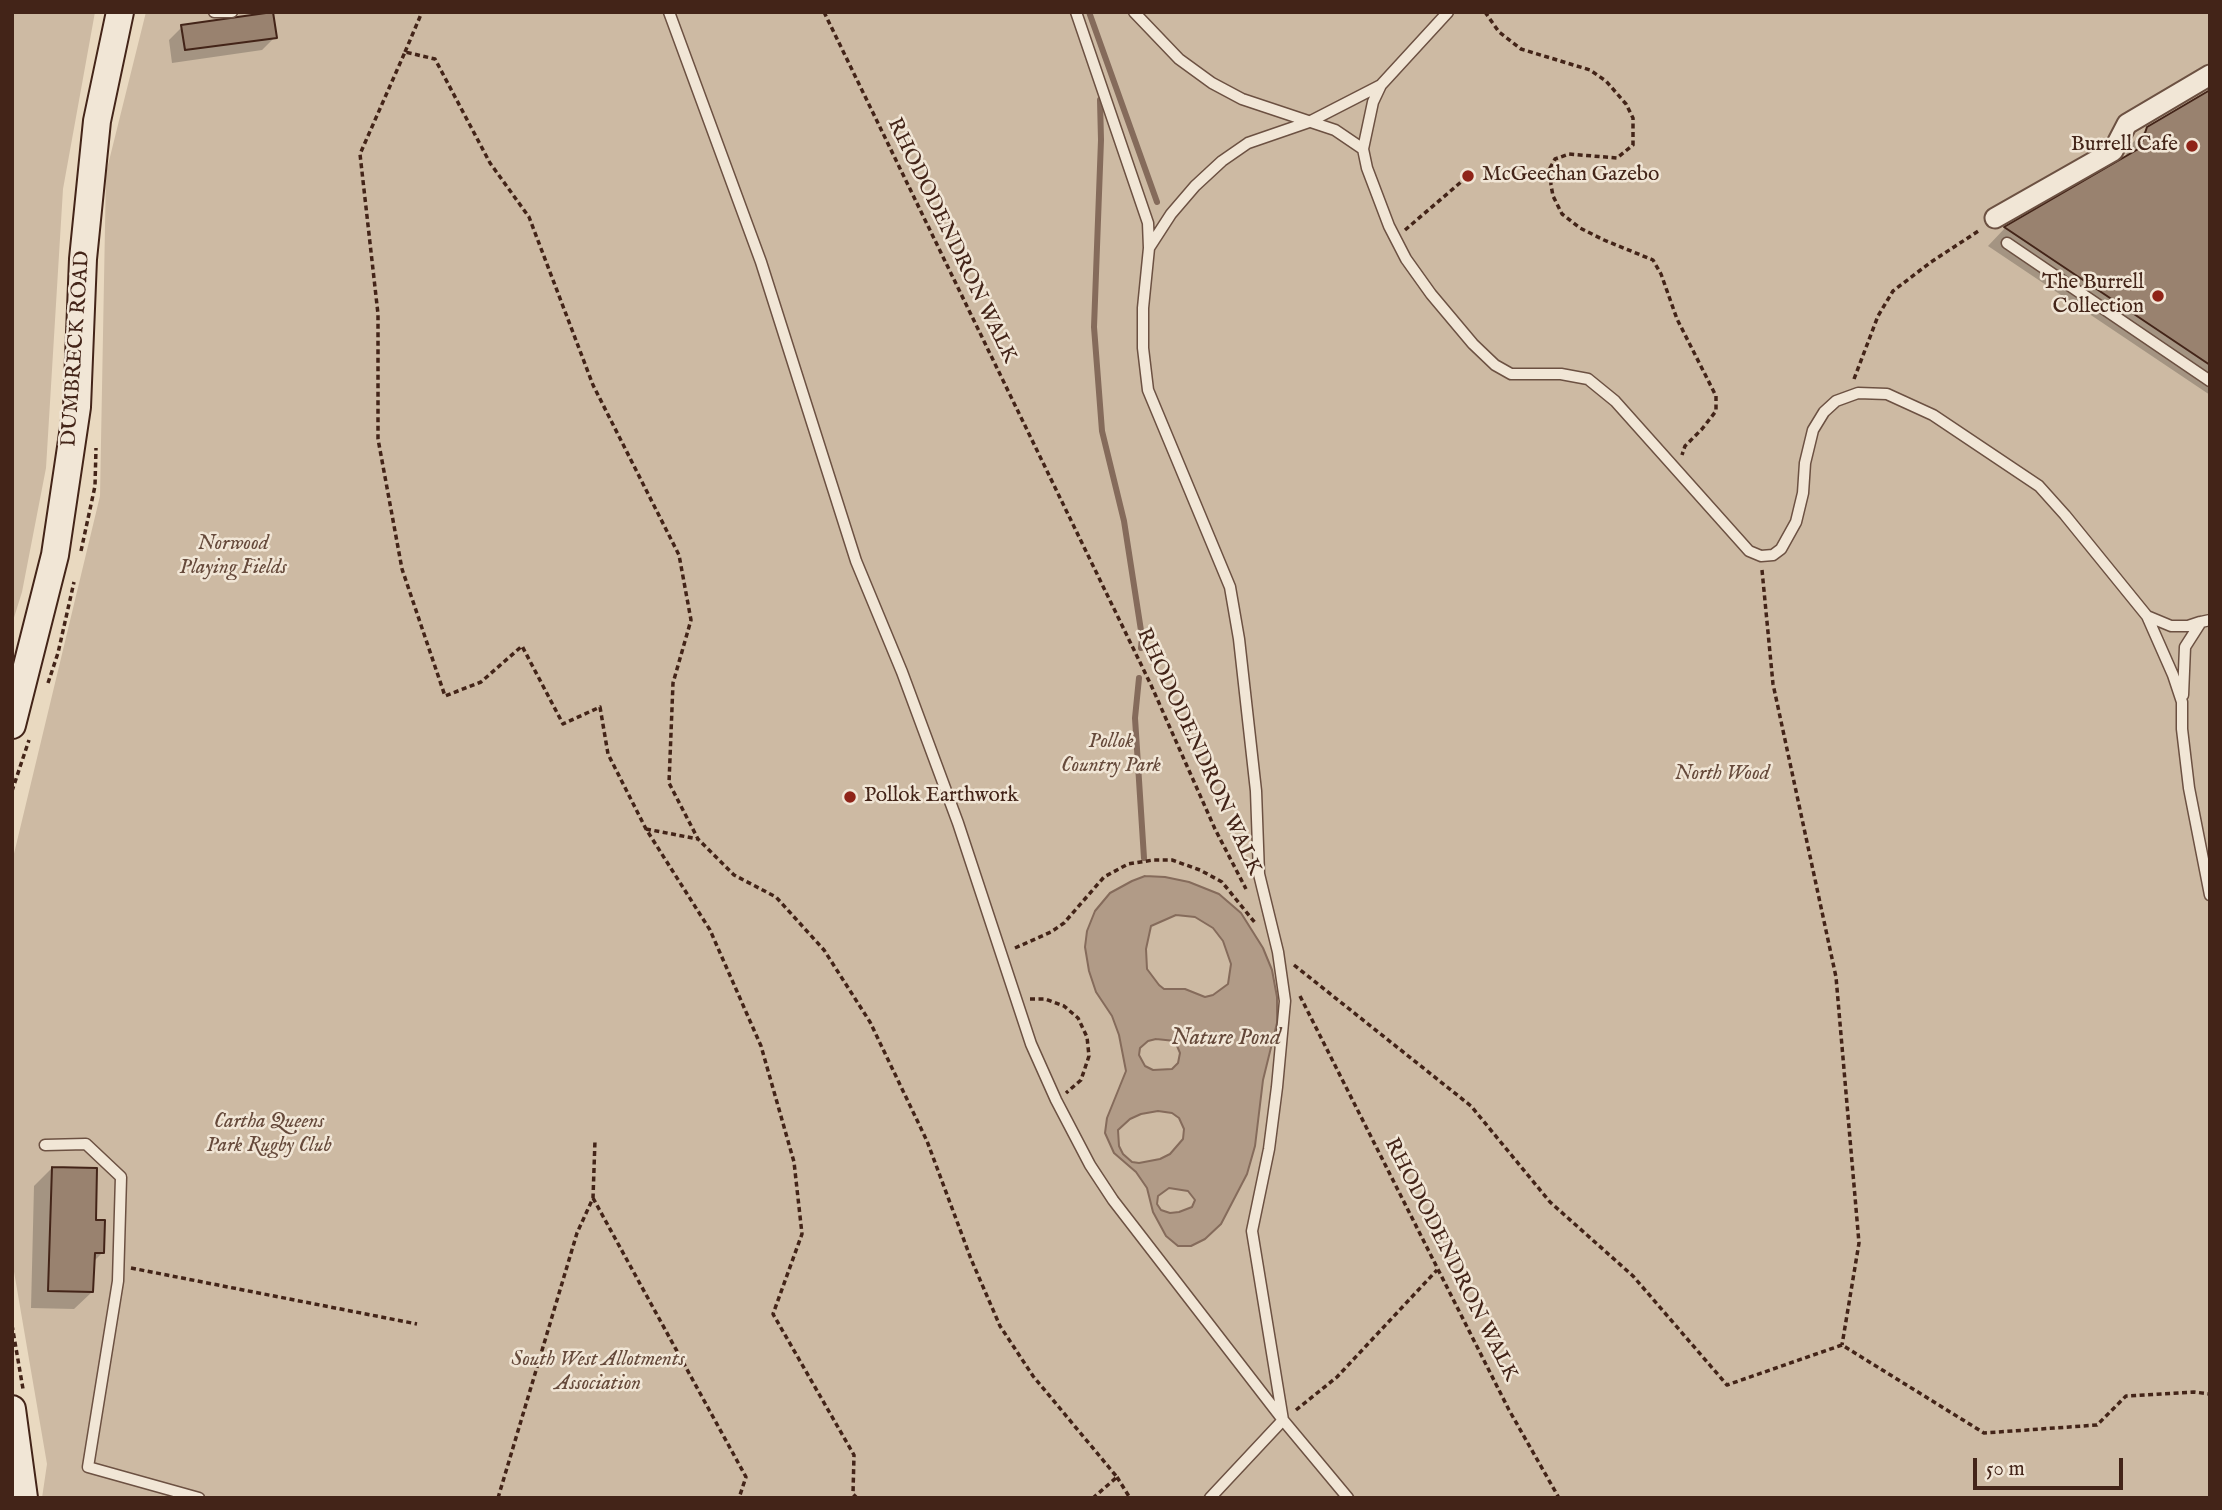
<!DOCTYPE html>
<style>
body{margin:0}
#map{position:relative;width:2222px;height:1510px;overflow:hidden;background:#e9d9c0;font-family:"IM FELL English",serif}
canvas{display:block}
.frame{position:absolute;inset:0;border:14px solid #432418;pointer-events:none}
.scale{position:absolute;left:1973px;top:1458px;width:150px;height:32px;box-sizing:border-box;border:4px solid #432418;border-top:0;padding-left:9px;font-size:21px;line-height:24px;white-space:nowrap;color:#432418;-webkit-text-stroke:5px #f1e6d6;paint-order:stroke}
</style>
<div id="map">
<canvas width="2222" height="1510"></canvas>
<div class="frame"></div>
<div class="scale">50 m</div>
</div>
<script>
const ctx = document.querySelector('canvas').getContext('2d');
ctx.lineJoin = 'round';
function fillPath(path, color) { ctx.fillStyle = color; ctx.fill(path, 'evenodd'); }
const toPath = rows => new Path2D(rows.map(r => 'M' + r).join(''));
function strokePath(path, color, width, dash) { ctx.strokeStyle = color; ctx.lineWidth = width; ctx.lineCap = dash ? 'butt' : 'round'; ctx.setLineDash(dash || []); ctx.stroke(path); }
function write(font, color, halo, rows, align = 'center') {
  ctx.font = font + ' "IM FELL English",serif'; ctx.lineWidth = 5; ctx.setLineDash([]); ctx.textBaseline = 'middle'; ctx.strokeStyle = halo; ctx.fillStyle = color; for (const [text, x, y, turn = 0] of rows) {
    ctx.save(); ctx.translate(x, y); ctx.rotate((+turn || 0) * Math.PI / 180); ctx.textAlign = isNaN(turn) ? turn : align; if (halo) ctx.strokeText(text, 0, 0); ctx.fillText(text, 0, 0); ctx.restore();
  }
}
const green = toPath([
 [12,12,95,12,63,189,46,468,22,592,12,624],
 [146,12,2210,12,2210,1498,42,1498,47,1464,12,1260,12,862,100,496,106,173]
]);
const water = toPath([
 [1145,876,1165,877,1189,882,1219,894,1241,913,1263,948,1272,970,1277,997,1277,1023,1263,1080,1255,1146,1247,1174,1221,1224,1205,1239,1191,1246,1178,1246,1166,1236,1153,1212,1147,1188,1136,1172,1114,1153,1105,1133,1107,1118,1126,1071,1119,1035,1112,1016,1096,992,1089,971,1085,947,1087,931,1095,911,1110,893,1132,881,1145,876],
 [1176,915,1195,917,1213,928,1223,941,1231,964,1228,984,1213,995,1205,997,1185,989,1164,989,1159,985,1147,969,1146,949,1151,926,1176,915],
 [1156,1039,1175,1041,1180,1053,1178,1063,1172,1069,1153,1070,1145,1066,1139,1055,1140,1048,1148,1041,1156,1039],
 [1158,1111,1172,1113,1179,1118,1184,1129,1183,1139,1170,1154,1160,1159,1139,1163,1132,1162,1123,1154,1119,1146,1118,1130,1130,1119,1141,1114,1158,1111],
 [1169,1188,1188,1191,1195,1200,1192,1207,1179,1212,1170,1213,1161,1210,1157,1204,1158,1196,1169,1188]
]);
const shadow = toPath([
 [182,27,275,37,262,50,172,63,169,40],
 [2210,92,2210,395,1988,246,2005,228,2125,158,2129,146,2148,128],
 [52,1168,94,1221,103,1252,93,1262,92,1292,74,1309,31,1308,34,1186]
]);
const stream = toPath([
 [1089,12,1157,202],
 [1100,100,1101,140,1094,327,1102,431,1124,521,1142,637,1141,648],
 [1139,678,1135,718,1144,858]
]);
const building = toPath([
 [273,12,277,38,185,50,181,25,273,12],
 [2210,90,2210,365,2004,227,2140,148,2147,127,2210,90],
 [52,1167,97,1168,96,1220,105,1220,104,1253,95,1253,93,1292,48,1291,52,1167]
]);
const path = toPath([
 [824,12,1151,685,1215,829,1246,889],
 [1485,12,1499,32,1521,49,1590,70,1606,81,1626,104,1633,118,1633,145,1617,158,1569,154,1555,159,1550,168,1551,185,1553,196,1562,214,1580,228,1604,240,1653,260,1661,274,1677,319,1716,396,1716,411,1702,429,1685,446,1682,455],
 [405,52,422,12],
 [1405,230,1468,176],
 [1854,379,1878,316,1893,291,1931,262,1980,230],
 [81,551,95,486,96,448],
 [1762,570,1773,684,1836,977,1859,1243,1842,1345],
 [48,683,58,653,74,582],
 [12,791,29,740],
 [646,829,698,839],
 [1015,948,1051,932,1064,923,1104,877,1128,864,1153,860,1172,860,1200,870,1222,882,1256,924],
 [1294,965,1471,1106,1550,1202,1633,1276,1727,1385,1842,1345,1984,1433,2097,1425,2126,1396,2194,1392,2210,1394],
 [1300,996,1509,1410,1559,1498],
 [1030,999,1045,999,1064,1006,1078,1018,1087,1037,1089,1056,1081,1080,1066,1093],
 [593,1198,746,1477,739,1498],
 [131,1268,417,1324],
 [12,1325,23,1389],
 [1296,1410,1337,1377,1437,1270],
 [1117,1477,1130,1498],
 [498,1498,577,1233,593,1198,595,1140],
 [857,1498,853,1494,854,1455,773,1314,802,1234,794,1162,761,1046,710,930,646,829,608,754,600,707,563,724,522,646,481,682,445,696,402,569,378,439,378,314,360,154,405,52,435,59,490,163,529,217,593,385,679,555,691,620,673,683,669,783,698,839,734,875,776,897,824,950,870,1022,927,1141,971,1259,1000,1326,1033,1376,1117,1477,1093,1498]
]);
const lane = toPath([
 [214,12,232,12],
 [669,12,761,262,856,561,902,672,958,823,1031,1044,1056,1100,1090,1165,1113,1200,1283,1420,1348,1498],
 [1076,12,1148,223,1149,248,1143,308,1143,348,1148,390,1230,587,1239,639,1256,791,1259,874,1278,952,1285,1001,1277,1087,1269,1149,1252,1231,1283,1420,1210,1498],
 [1134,12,1179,59,1212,83,1242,99,1335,130,1363,149,1367,168,1389,226,1406,259,1431,294,1473,344,1495,365,1511,374,1561,374,1588,379,1615,401,1749,551,1761,556,1773,555,1781,549,1796,522,1803,493,1805,463,1813,430,1824,412,1836,401,1858,393,1887,394,1933,415,2039,486,2065,515,2147,616,2173,675,2182,702,2182,729,2189,788,2210,895],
 [1363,149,1373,102,1381,85,1448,12],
 [2007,243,2210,381],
 [1149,248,1171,214,1195,186,1222,161,1248,143,1309,122,1381,85],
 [2147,616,2171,626,2188,626,2200,622],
 [2183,695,2185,647,2201,622,2210,620],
 [45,1145,86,1144,121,1177,118,1281,88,1467,199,1498]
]);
const street = toPath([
 [1995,218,2113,151,2127,124,2210,75]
]);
const secondary = toPath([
 [12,725,55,555,77,407,83,259,97,121,120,12],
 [12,1409,24,1498]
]);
const markers = [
 [2192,146,7,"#8f2418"],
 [1468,176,7,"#8f2418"],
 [2158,296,7,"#8f2418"],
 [850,797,7,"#8f2418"]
];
const poiNames = [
 ["Burrell Cafe",2178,146],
 ["McGeechan Gazebo",1482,176,"left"],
 ["The Burrell",2144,284],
 ["Collection",2144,308],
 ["Pollok Earthwork",864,797,"left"]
];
const streetNames = [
 ["RHODODENDRON WALK",951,241,64],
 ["DUMBRECK ROAD",77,349,-86],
 ["RHODODENDRON WALK",1198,752,65],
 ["RHODODENDRON WALK",1450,1260,63]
];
const parkNames = [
 ["Norwood",233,545],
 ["Playing Fields",233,569],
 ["Pollok",1111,743],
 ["Country Park",1111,767],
 ["North Wood",1722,775],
 ["Cartha Queens",269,1123],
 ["Park Rugby Club",269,1147],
 ["South West Allotments",598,1361],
 ["Association",598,1385]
];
const waterNames = [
 ["Nature Pond",1226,1039]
];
fillPath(green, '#cdbaa3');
fillPath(water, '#b19b87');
strokePath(water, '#856b5b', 2);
fillPath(shadow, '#0003');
strokePath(stream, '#856b5b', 6);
fillPath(building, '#99826f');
strokePath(building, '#432418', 2);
strokePath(lane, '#6c5142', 13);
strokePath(street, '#6c5142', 23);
strokePath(secondary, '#432418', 30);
strokePath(path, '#432418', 3.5, [5, 3.5]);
strokePath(lane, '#f1e6d6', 10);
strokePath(street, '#f1e6d6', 19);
strokePath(secondary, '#f1e6d6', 26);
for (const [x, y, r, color] of markers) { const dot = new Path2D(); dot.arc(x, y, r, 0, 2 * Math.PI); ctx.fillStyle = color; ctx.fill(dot); strokePath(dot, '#f1e6d6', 2.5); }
write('21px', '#432418', '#f1e6d6', poiNames, 'right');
write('21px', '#432418', '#f1e6d6', streetNames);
write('italic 21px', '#664a3b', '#f1e6d6', parkNames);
write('italic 23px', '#644839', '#f1e6d6', waterNames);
</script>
